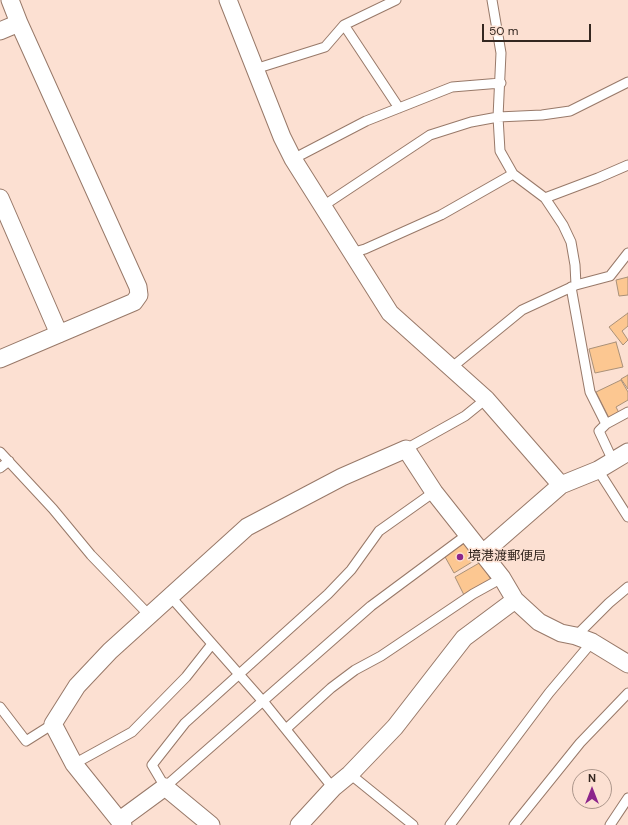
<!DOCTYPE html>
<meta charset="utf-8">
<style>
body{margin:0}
#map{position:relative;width:628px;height:825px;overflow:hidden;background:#fce0d2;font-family:"DM Sans",sans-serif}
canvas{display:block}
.north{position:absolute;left:572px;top:769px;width:40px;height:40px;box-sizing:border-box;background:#fce0d2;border:1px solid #ac968b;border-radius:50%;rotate:0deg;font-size:11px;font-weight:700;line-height:16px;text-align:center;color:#342720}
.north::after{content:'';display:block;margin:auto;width:14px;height:18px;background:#8c258b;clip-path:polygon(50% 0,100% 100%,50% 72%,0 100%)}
.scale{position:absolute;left:482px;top:24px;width:109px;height:18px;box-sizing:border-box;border:2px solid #342720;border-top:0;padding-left:5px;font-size:12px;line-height:14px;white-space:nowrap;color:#342720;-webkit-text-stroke:3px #fce0d2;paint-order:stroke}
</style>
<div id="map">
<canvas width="628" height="825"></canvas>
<div class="north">N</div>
<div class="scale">50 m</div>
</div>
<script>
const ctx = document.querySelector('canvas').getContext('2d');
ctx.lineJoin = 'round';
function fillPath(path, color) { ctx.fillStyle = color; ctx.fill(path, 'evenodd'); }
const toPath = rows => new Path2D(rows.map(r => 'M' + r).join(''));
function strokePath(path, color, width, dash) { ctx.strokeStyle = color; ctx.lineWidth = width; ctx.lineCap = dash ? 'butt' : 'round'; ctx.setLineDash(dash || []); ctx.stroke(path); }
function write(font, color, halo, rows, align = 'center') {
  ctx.font = font + ' "DM Sans","Noto Sans JP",sans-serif'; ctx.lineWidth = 3; ctx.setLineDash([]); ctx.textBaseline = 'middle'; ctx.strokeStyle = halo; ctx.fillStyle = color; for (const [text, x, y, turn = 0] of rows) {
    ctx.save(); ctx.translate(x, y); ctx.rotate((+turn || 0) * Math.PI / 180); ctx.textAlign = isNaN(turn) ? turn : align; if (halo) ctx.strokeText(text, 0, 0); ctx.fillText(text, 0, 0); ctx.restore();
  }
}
const building = toPath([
 [628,277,628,295,619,296,616,280,628,277],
 [628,313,628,326,622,331,628,340,623,345,609,327,628,313],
 [616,342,623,367,595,373,589,349,616,342],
 [628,375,628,389,621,379,628,375],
 [621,380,628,392,628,400,616,407,620,415,610,420,596,392,621,380],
 [467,542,477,559,454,573,444,555,467,542],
 [481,562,491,580,464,595,455,577,481,562]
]);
const service = toPath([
 [492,0,501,53,498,117,500,151,513,174,545,198],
 [344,25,396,0],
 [255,69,325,47,344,25,399,108],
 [293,159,366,121,452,87,501,83],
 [323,206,430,135,471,122,498,117,542,115,570,111,628,82],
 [351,253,365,249,441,215,513,174],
 [576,285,575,265,571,242,563,225,545,198,598,178,628,165],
 [571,287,590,392,606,424],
 [451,368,522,310,576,285,610,276,628,253],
 [406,449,465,416,486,399],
 [0,452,53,509,91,555,149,615],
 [613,461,599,431,606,424,628,412],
 [0,468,9,461],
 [598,470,628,517],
 [434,492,379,531,351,570,328,594,185,723,152,765,165,787,371,606,468,534],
 [170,596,267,706,333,788],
 [576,636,609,603,628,587],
 [0,707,26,741,53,724],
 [286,729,331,688,355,670,381,656,473,594,502,578],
 [74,764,132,732,186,677,212,644],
 [350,774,413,825],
 [450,825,549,693,592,642],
 [514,825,580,743,628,693],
 [610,825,628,798]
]);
const minor = toPath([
 [10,0,19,23],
 [228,0,282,137,293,159,390,313,486,399,561,485],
 [0,31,19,23,138,287,139,295,134,302,0,359],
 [0,198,59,334],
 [483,553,561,485,598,470,628,452],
 [120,820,165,787,211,825],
 [123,825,74,764,53,724,77,686,110,651,247,527,342,477,406,449,434,492,502,578,515,600,539,622,561,633,576,636,592,642,628,664],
 [299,825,333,788,350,774,395,727,464,638,515,600]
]);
const markers = [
 [460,557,4,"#8c258b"]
];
const poiNames = [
 ["境港渡郵便局",468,557]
];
fillPath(building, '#fcc791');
strokePath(building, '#a99078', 1);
strokePath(service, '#987969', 11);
strokePath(minor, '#987969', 19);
strokePath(service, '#fff', 9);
strokePath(minor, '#fff', 17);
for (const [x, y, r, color] of markers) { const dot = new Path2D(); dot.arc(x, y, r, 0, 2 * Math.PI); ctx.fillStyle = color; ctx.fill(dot); strokePath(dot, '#fce0d2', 1.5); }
write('13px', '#342720', '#fce0d2', poiNames, 'left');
</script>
